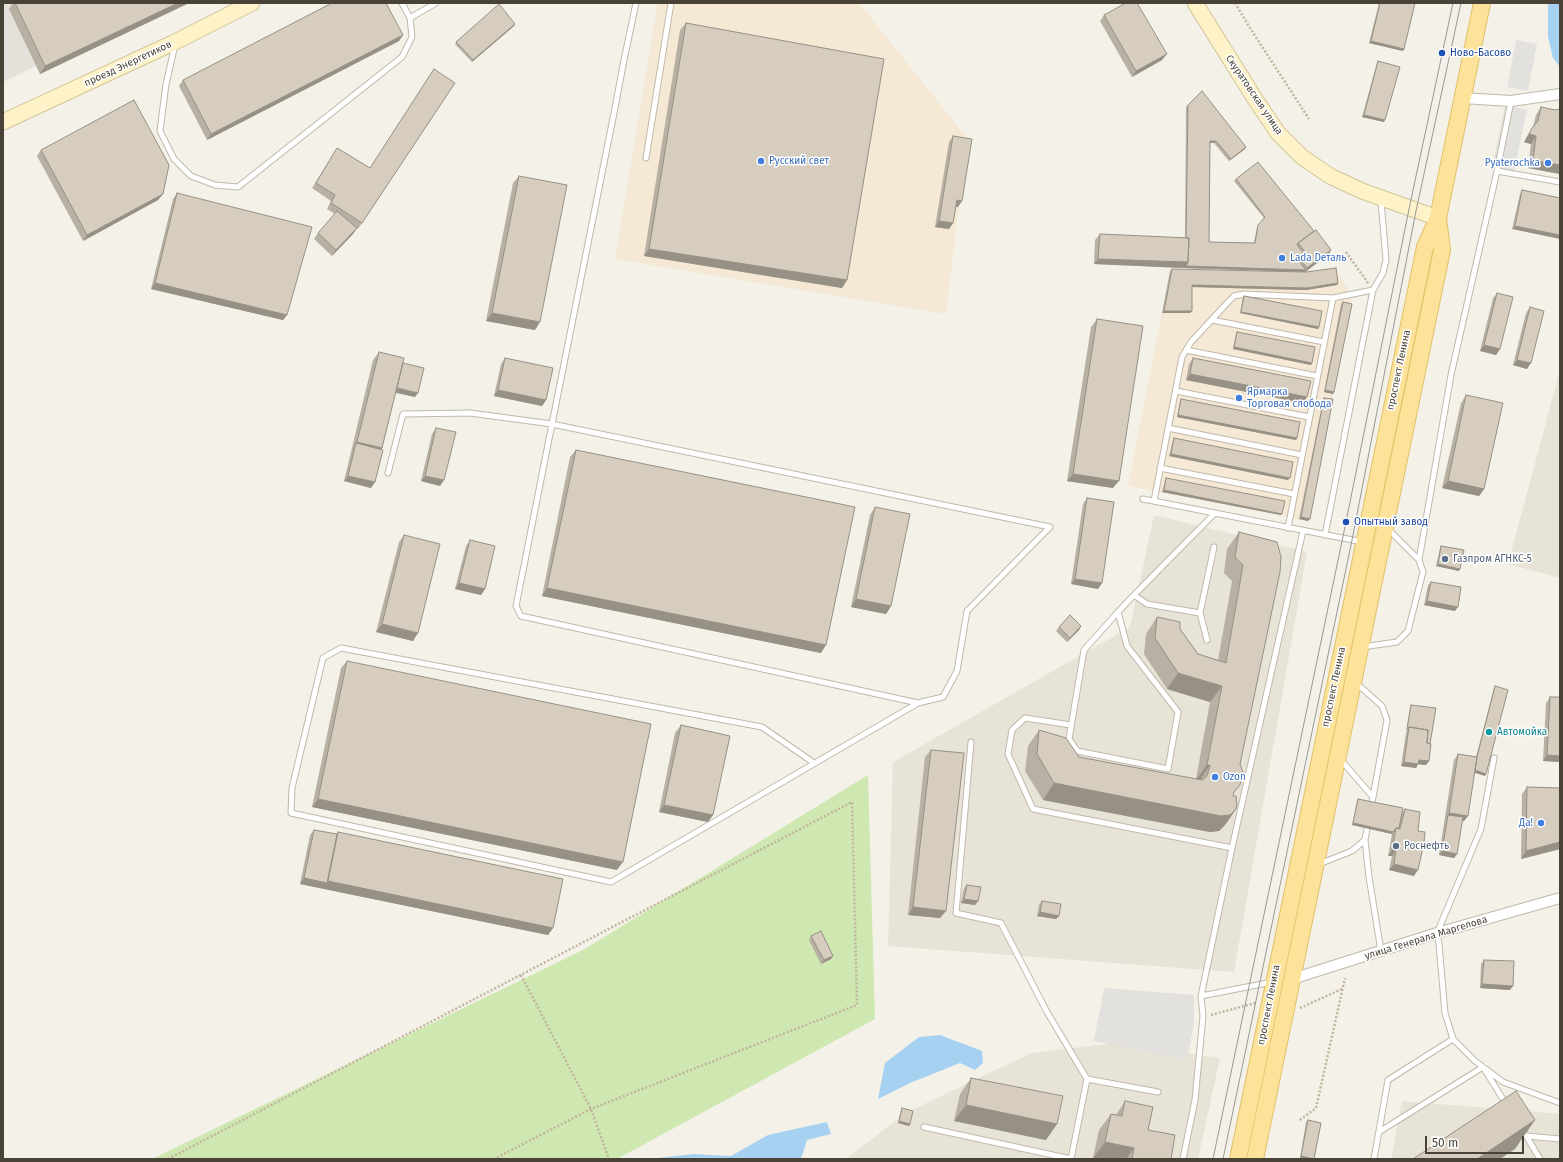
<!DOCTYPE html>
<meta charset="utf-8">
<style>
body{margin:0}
#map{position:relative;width:1563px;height:1162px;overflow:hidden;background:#f4f1e9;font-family:"Fira Sans",sans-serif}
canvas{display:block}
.frame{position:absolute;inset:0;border:4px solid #484237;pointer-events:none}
.scale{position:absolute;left:1425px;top:1136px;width:99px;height:18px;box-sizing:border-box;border:2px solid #484237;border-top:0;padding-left:5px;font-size:12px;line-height:14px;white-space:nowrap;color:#484237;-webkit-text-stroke:3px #fff;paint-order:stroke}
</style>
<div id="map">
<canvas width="1563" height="1162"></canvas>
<div class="frame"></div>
<div class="scale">50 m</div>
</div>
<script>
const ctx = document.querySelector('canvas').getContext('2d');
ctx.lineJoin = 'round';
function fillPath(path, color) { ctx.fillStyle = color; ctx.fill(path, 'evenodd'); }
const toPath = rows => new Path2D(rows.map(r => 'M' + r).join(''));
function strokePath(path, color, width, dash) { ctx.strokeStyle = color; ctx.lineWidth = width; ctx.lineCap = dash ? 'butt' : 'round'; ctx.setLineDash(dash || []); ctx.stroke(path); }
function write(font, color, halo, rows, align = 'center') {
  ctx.font = font + ' "Fira Sans",sans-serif'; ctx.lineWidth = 3; ctx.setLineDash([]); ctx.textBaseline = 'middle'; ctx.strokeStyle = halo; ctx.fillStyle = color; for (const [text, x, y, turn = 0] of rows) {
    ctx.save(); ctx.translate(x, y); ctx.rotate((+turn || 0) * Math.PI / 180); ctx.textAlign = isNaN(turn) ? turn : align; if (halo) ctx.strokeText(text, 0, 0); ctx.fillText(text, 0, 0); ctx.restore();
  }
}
const residential = toPath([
 [1560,370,1560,578,1508,564],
 [1154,515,1307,552,1234,972,888,946,893,762,1130,627],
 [1115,1043,1220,1058,1198,1159,846,1159,904,1114,972,1081,1032,1053],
 [1402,1101,1560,1114,1560,1159,1391,1159]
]);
const commercial = toPath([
 [658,3,859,3,967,138,946,314,615,259],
 [1336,270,1352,296,1308,521,1128,486,1170,271,1304,274]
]);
const industrial = toPath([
 [3,3,166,3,3,82]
]);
const green = toPath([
 [868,775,875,1019,617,1159,152,1159,583,950]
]);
const parking = toPath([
 [1516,40,1537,44,1528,91,1507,87],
 [1505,105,1527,110,1514,172,1492,168],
 [1104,988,1194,995,1194,1023,1187,1060,1094,1041]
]);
const water = toPath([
 [1548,3,1560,3,1560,67,1553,58,1548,37],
 [940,1035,982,1051,983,1063,975,1070,960,1063,910,1083,878,1099,885,1063,919,1037],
 [827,1122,831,1134,807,1140,801,1159,649,1159,694,1154,731,1156,768,1135]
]);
const path = toPath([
 [1235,3,1250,28,1309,119],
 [1346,252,1368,283],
 [521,975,591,1109,609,1159],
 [1300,1008,1342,989],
 [1211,1015,1255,1003],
 [1300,1120,1316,1108,1345,978],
 [168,1159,852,802,857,1005,591,1109,494,1159]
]);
const lane = toPath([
 [410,18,436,3],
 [175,45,166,84,160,131,174,159,191,176,215,185,238,187,402,57,412,37,410,18,402,3],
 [646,158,671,3],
 [1497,171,1560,182],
 [1212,320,1324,342],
 [1186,350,1317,376],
 [1176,391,1309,417],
 [1168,428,1302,455],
 [1160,468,1294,494],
 [388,473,403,414,470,413,552,424,1050,527,967,611,957,671,943,697,918,703,521,616,516,606,552,424,615,108,624,60,636,3],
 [1143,499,1363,542],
 [1154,501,1182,357,1191,342,1229,301,1234,296,1244,294,1333,298,1373,290],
 [1288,528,1333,298],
 [1325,535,1373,290,1383,273,1386,260,1381,201],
 [1419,560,1451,375,1497,171,1511,101],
 [1134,595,1147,604,1200,613,1214,547],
 [1118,612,1127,646,1178,712,1168,769,1077,751,1069,739,1084,650,1118,612,1134,595,1215,513],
 [1200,613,1207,640],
 [1362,647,1397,642,1408,631,1423,572,1419,560,1388,529],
 [1355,682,1382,706,1387,720,1373,797],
 [1071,725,1025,718,1012,730,1008,754,1033,809,1232,848],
 [971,742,956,913,1001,923,1047,1012,1087,1079],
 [1494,758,1481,829,1437,933,1439,944,1445,1013,1453,1039,1475,1061,1503,1082,1560,1103],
 [1340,759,1373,797,1371,807],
 [814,763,762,727,341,648,323,658,292,788,291,813,611,882,918,703],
 [1365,840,1369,877,1381,951],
 [1319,864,1352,851,1365,840,1368,823],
 [1201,996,1272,982],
 [924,1127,1071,1159],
 [1522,1129,1540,1159],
 [1379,1132,1483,1067,1506,1104],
 [1526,1136,1560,1139],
 [1071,1159,1087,1079,1158,1092],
 [1183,1159,1195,1100,1203,1016,1201,996,1232,848,1303,531],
 [1374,1159,1388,1080,1453,1039]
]);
const street = toPath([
 [1462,98,1511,101,1560,94],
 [1292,979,1437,933,1560,898]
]);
const secondary = toPath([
 [1195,3,1255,99,1278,133,1302,157,1330,176,1362,191,1438,218],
 [3,122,175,42,252,3]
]);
const primary = toPath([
 [1238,1159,1425,247,1438,218,1482,3],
 [1255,1159,1442,250,1438,218]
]);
const tram = toPath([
 [1213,1159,1346,522,1409,209,1453,3],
 [1223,1159,1352,540,1416,211,1461,3]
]);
const wall = toPath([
 [13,3,189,3,40,74,9,9],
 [1379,3,1415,3,1404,49,1403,51,1369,43],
 [1104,15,1162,60,1132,77,1100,21],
 [686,23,847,280,842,288,644,256,680,30],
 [515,24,514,26,472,62,455,44,456,42],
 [403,35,399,41,207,140,179,86,183,80],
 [1378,61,1384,122,1362,117,1377,63],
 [455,83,358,229,357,228,353,234,332,256,314,239,318,233,335,214,327,209,331,201,312,188,337,148,370,168],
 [1188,105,1245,149,1229,161,1214,143,1210,143,1209,242,1254,243,1257,227,1264,218,1234,181,1236,179,1314,231,1331,250,1329,254,1305,272,1184,268,1094,264,1095,240,1100,234,1185,238,1186,107],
 [1541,107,1560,174,1528,168,1531,144,1524,142,1527,136,1533,127,1536,115],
 [953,136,958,207,956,207,953,223,949,229,935,227,949,142],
 [41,150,163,194,158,200,83,241,37,156],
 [519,176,535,330,486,321,513,183],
 [1522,190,1560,198,1512,229,1520,194],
 [177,193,287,315,283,320,151,289,173,199],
 [1172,269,1338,283,1337,285,1306,290,1192,287,1192,311,1190,313,1162,313,1170,271],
 [1497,293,1500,349,1496,355,1480,351,1493,298],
 [1244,296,1319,327,1318,329,1240,313,1243,297],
 [1343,302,1334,392,1333,394,1324,392,1341,304],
 [1530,307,1527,369,1513,365,1526,313],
 [1097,319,1113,488,1067,481,1091,327],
 [1237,332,1312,363,1311,365,1233,349,1236,334],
 [379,352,403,363,415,397,396,392,382,448,381,450,371,488,344,481,373,360],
 [505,358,546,400,542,406,494,396,501,364],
 [1193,358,1307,397,1303,403,1186,380,1189,364],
 [1466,395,1484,489,1479,496,1442,488,1461,403],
 [1324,398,1308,521,1299,519,1323,400],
 [1181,399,1297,438,1296,440,1177,417,1180,401],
 [436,428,440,486,421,481,432,434],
 [1174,438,1288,480,1169,456,1173,440],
 [576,450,821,653,542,596,570,457],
 [1166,478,1281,515,1162,492,1165,480],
 [1087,498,1102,583,1098,589,1071,584,1083,504],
 [875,507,891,606,886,614,851,607,870,515],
 [1239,532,1277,542,1240,764,1240,785,1233,794,1236,809,1225,825,1219,831,1210,832,1043,800,1025,771,1028,746,1039,730,1079,757,1196,779,1210,702,1167,689,1144,654,1146,634,1157,617,1180,629,1198,654,1218,660,1232,581,1224,573,1227,549],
 [404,535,413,641,376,632,399,542],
 [470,540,485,589,481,595,455,589,466,546],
 [1441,546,1460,569,1459,571,1436,566,1440,548],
 [1431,582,1455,611,1424,605,1428,585],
 [1081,626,1079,630,1067,642,1056,631,1059,627],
 [347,661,617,870,312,807,341,668],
 [1495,686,1485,776,1475,772,1464,821,1462,821,1457,854,1454,858,1439,855,1454,760,1458,754,1476,757,1494,688],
 [1550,697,1560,697,1560,762,1543,761,1546,703],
 [1411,705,1430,744,1429,761,1426,765,1418,764,1416,768,1401,766,1410,707],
 [681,725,713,815,708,822,659,812,675,733],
 [931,750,940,918,908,915,925,757],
 [1527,787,1560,788,1560,849,1521,859,1522,794],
 [1358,799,1402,813,1405,809,1418,831,1414,876,1389,870,1392,856,1388,856,1392,834,1352,825,1357,801],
 [314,830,337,834,338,832,553,928,548,935,300,884,310,835],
 [967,885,978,901,975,905,961,903,964,888],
 [1042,901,1059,916,1056,919,1037,916,1039,905],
 [811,936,833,956,831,959,821,964,809,940],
 [1484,960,1510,990,1480,988,1481,964],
 [971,1078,1046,1140,954,1121,960,1094],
 [1125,1101,1171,1159,1096,1159,1093,1158,1099,1130,1111,1114,1116,1115],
 [902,1108,910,1124,909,1126,898,1123,901,1110],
 [1308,1120,1321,1123,1314,1159,1300,1158,1306,1122]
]);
const shadedWall = toPath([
 [178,3,189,3,40,74,45,66],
 [515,24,514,26,472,62,473,60],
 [403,35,399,41,207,140,211,134],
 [1371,41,1404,49,1403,51,1369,43],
 [1167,54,1162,60,1132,77,1136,71],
 [1364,115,1385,120,1384,122,1362,117],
 [1529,134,1536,136,1531,144,1524,142],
 [1210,141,1216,141,1214,143,1209,143],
 [1246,147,1245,149,1229,161,1231,159],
 [1533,160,1560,165,1560,174,1528,168],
 [163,194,158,200,83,241,87,235],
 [957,200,962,201,958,207,953,206],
 [939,221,953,223,949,229,935,227],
 [1515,226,1560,235,1560,239,1512,229],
 [357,228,353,234,332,256,336,250],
 [649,249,847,280,842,288,644,256],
 [1331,250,1329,254,1305,272,1184,268,1094,264,1098,259,1188,262,1306,270,1307,268],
 [155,283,287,315,283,320,151,289],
 [1338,283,1337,285,1306,290,1191,287,1192,285],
 [1164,311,1192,311,1190,313,1162,313],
 [1241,312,1319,327,1318,329,1240,313],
 [492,313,540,322,535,330,486,321],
 [1484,345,1500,349,1496,355,1480,351],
 [1234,347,1312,363,1311,365,1233,349],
 [1517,360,1531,363,1527,369,1513,365],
 [1190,374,1307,397,1303,403,1186,380],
 [395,388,418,393,415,397,392,392],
 [498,390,546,400,542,406,494,396],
 [1325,390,1334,392,1333,394,1324,392],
 [1178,415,1297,438,1296,440,1177,417],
 [357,442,382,448,377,455,356,443],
 [1171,454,1290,478,1288,480,1169,456],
 [1073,474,1119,481,1113,488,1067,481],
 [348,476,375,482,371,488,344,481],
 [425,476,444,480,440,486,421,481],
 [1448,481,1484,489,1479,496,1442,488],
 [1164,490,1282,514,1281,515,1162,492],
 [1301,517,1310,519,1308,521,1299,519],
 [1438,564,1460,569,1459,571,1436,566],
 [1075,579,1102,583,1098,589,1071,584],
 [459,583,485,589,481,595,455,589],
 [547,588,826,645,821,653,542,596],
 [856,599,891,606,886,614,851,607],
 [1427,601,1458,607,1455,611,1424,605],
 [382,624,418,633,413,641,376,632],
 [1081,626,1079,630,1067,642,1070,638],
 [1178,673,1222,686,1210,702,1167,689],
 [1547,755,1560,756,1560,762,1543,761],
 [1419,760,1429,761,1426,765,1416,764],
 [1404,762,1418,764,1416,768,1401,766],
 [1207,765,1210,765,1199,782,1195,781],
 [1473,770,1486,774,1485,776,1472,772],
 [1054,783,1236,809,1225,825,1219,831,1210,832,1043,800],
 [318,799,623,862,617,870,312,807],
 [664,805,713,815,708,822,659,812],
 [1449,813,1468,816,1464,821,1447,819,1448,815],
 [1353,823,1393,832,1392,834,1352,825],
 [1560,842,1560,849,1521,859,1526,851],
 [1392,850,1396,850,1392,856,1388,856],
 [1442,851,1457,854,1454,858,1439,855],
 [1394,864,1418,870,1414,876,1389,870],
 [304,878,327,883,328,881,553,928,548,935,300,884],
 [964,899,978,901,975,905,961,903],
 [913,907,946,911,940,918,908,915],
 [1040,912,1059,916,1056,919,1037,916],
 [833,956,831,959,821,964,824,960],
 [1482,984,1513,986,1510,990,1480,988],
 [966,1105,1057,1124,1046,1140,954,1121],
 [1535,1120,1515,1149,1500,1159,1477,1159],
 [899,1121,910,1124,909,1126,898,1123],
 [1105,1142,1134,1148,1126,1159,1096,1159,1093,1158],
 [1301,1156,1314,1159,1303,1159,1300,1158]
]);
const building = toPath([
 [15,3,178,3,45,66,15,3],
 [332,3,386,3,403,35,211,134,183,80,332,3],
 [1126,3,1137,3,1167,54,1136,71,1104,15,1126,3],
 [1380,3,1415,3,1404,49,1371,41,1380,3],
 [499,4,515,24,473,60,456,42,499,4],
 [686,23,884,59,847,280,649,249,686,23],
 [1378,61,1400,67,1385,120,1364,115,1378,61],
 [434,69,455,83,362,223,331,203,335,195,316,183,337,148,370,168,434,69],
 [1202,91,1246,147,1231,159,1216,141,1210,141,1209,242,1255,243,1258,225,1265,217,1236,179,1258,162,1314,231,1298,243,1297,245,1304,254,1299,258,1298,260,1306,270,1186,266,1188,262,1189,238,1186,238,1188,105,1202,91],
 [134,100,169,165,163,194,87,235,41,150,134,100],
 [1541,107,1555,110,1560,109,1560,165,1533,160,1536,136,1529,134,1532,128,1538,121,1541,107],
 [953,136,972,139,962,201,957,200,953,223,939,221,953,136],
 [519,176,567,185,540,322,492,313,519,176],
 [1522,190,1560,198,1560,235,1515,226,1522,190],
 [177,193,312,227,287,315,155,283,177,193],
 [337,211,357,228,336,250,318,233,337,211],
 [1316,230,1331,250,1307,268,1299,258,1306,253,1298,243,1316,230],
 [1100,234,1189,238,1188,262,1098,259,1100,234],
 [1336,268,1338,283,1307,288,1192,285,1192,311,1164,311,1172,269,1306,272,1336,268],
 [1497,293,1513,297,1500,349,1484,345,1497,293],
 [1244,296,1322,311,1319,327,1241,312,1244,296],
 [1343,302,1352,304,1334,392,1325,390,1343,302],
 [1530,307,1544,311,1531,363,1517,360,1530,307],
 [1097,319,1143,326,1119,481,1073,474,1097,319],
 [1237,332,1315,347,1312,363,1234,347,1237,332],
 [379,352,404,358,382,448,357,442,379,352],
 [505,358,553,368,546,400,498,390,505,358],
 [1193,358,1311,381,1307,397,1190,374,1193,358],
 [403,363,424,368,418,393,397,388,403,363],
 [1466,395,1503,403,1484,489,1448,481,1466,395],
 [1324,398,1333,399,1310,519,1301,517,1324,398],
 [1181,399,1300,422,1297,438,1178,415,1181,399],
 [436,428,456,432,444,480,425,476,436,428],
 [1174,438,1293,462,1290,478,1171,454,1174,438],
 [356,443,383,450,375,482,348,476,356,443],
 [576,450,855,507,826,645,547,588,576,450],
 [1166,478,1285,501,1282,514,1164,490,1166,478],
 [1087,498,1114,502,1102,583,1075,579,1087,498],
 [875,507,910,514,891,606,856,599,875,507],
 [1239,532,1277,542,1281,557,1280,572,1240,764,1243,772,1240,785,1234,792,1233,796,1236,796,1237,804,1236,809,1230,815,1221,816,1054,783,1037,754,1039,730,1066,738,1079,757,1202,780,1207,776,1210,765,1207,765,1222,686,1178,673,1155,638,1157,617,1180,622,1180,629,1198,654,1226,663,1243,565,1235,557,1239,532],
 [404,535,440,544,418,633,382,624,404,535],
 [470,540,495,546,485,589,459,583,470,540],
 [1441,546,1464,550,1460,569,1438,564,1441,546],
 [1431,582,1461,587,1458,607,1427,601,1431,582],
 [1070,615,1081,626,1070,638,1059,627,1070,615],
 [347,661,651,724,623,862,318,799,347,661],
 [1495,686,1508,690,1486,774,1475,770,1477,757,1495,686],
 [1550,697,1560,697,1560,756,1547,755,1550,697],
 [1411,705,1436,708,1430,744,1427,743,1428,730,1409,727,1407,729,1411,705],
 [681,725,730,736,713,815,664,805,681,725],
 [1409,727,1428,730,1427,743,1431,744,1429,761,1419,760,1418,764,1404,762,1409,727],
 [931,750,964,753,946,911,913,907,931,750],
 [1458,754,1477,757,1468,816,1449,813,1458,754],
 [1527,787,1560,788,1560,842,1526,851,1527,787],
 [1358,799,1403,808,1399,828,1396,828,1393,832,1353,823,1358,799],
 [1405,809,1420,812,1418,831,1425,832,1424,843,1418,870,1394,864,1396,850,1392,850,1396,828,1400,829,1405,809],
 [1448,815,1463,817,1457,854,1442,851,1448,815],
 [314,830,337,834,327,883,304,878,314,830],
 [338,832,563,879,553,928,328,881,338,832],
 [967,885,981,887,978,901,964,899,967,885],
 [1042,901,1061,904,1059,916,1040,912,1042,901],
 [821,931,833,956,824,960,811,936,821,931],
 [1484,960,1514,961,1513,986,1482,984,1484,960],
 [971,1078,1063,1096,1057,1124,966,1105,971,1078],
 [1516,1091,1535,1120,1477,1159,1413,1159,1516,1091],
 [1125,1101,1153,1107,1148,1130,1175,1135,1171,1159,1132,1159,1134,1148,1105,1142,1111,1114,1122,1116,1125,1101],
 [902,1108,913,1111,910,1124,899,1121,902,1108],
 [1308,1120,1321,1123,1314,1159,1301,1156,1308,1120]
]);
const markers = [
 [1442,53,4,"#1a4fb4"],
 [761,161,4,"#3f7fe0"],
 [1548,163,4,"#3f7fe0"],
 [1282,258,4,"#3f7fe0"],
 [1239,398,4,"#3f7fe0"],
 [1346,522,4,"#1a4fb4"],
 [1445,559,4,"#5c6f8a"],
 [1489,732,4,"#0f9aa8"],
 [1215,777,4,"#3f7fe0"],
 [1541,823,4,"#3f7fe0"],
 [1396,846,4,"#5c6f8a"]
];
const transitNames = [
 ["Ново-Басово",1450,53],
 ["Опытный завод",1354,522]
];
const streetNames = [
 ["проезд Энергетиков",128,64,-25],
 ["Скуратовская улица",1254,95,56],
 ["проспект Ленина",1399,370,-78],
 ["проспект Ленина",1334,687,-78],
 ["улица Генерала Маргелова",1426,938,-17],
 ["проспект Ленина",1269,1005,-79]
];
const shopNames = [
 ["Русский свет",769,161],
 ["Pyaterochka",1540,163,"right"],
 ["Lada Dеталь",1290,258],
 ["Ярмарка",1247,392],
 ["Торговая слобода",1247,404],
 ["Ozon",1223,777],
 ["Да!",1533,823,"right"]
];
const serviceNames = [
 ["Газпром АГНКС-5",1453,559],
 ["Роснефть",1404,846]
];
const cultureNames = [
 ["Автомойка",1497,732]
];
fillPath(residential, '#e8e3d7');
fillPath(commercial, '#f5e8d5');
fillPath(industrial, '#e4e0da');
fillPath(green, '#cfe8b2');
fillPath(parking, '#e3e1dd');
fillPath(water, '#a6d1f0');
strokePath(lane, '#c0b9ab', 7);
strokePath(street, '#c0b9ab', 12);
strokePath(secondary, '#d3c599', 17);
strokePath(primary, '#e2c069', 18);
strokePath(path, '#c1b59d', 2.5, [2, 2]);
strokePath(lane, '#fff', 5);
strokePath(street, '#fff', 10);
strokePath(secondary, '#fef2c9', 15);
strokePath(primary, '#fde299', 16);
strokePath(tram, '#989898', 1);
fillPath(wall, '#b8b0a3');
fillPath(shadedWall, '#969085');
fillPath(building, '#d6cdbe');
strokePath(building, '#969085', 1);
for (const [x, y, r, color] of markers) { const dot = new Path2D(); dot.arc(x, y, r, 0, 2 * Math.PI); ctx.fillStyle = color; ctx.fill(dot); strokePath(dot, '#fff', 1.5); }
write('10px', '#164399', '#fff', transitNames, 'left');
write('10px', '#484237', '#fff', streetNames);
write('10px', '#366cbe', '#fff', shopNames, 'left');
write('10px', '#4e5e75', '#fff', serviceNames, 'left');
write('10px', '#0d838f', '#fff', cultureNames, 'left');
</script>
